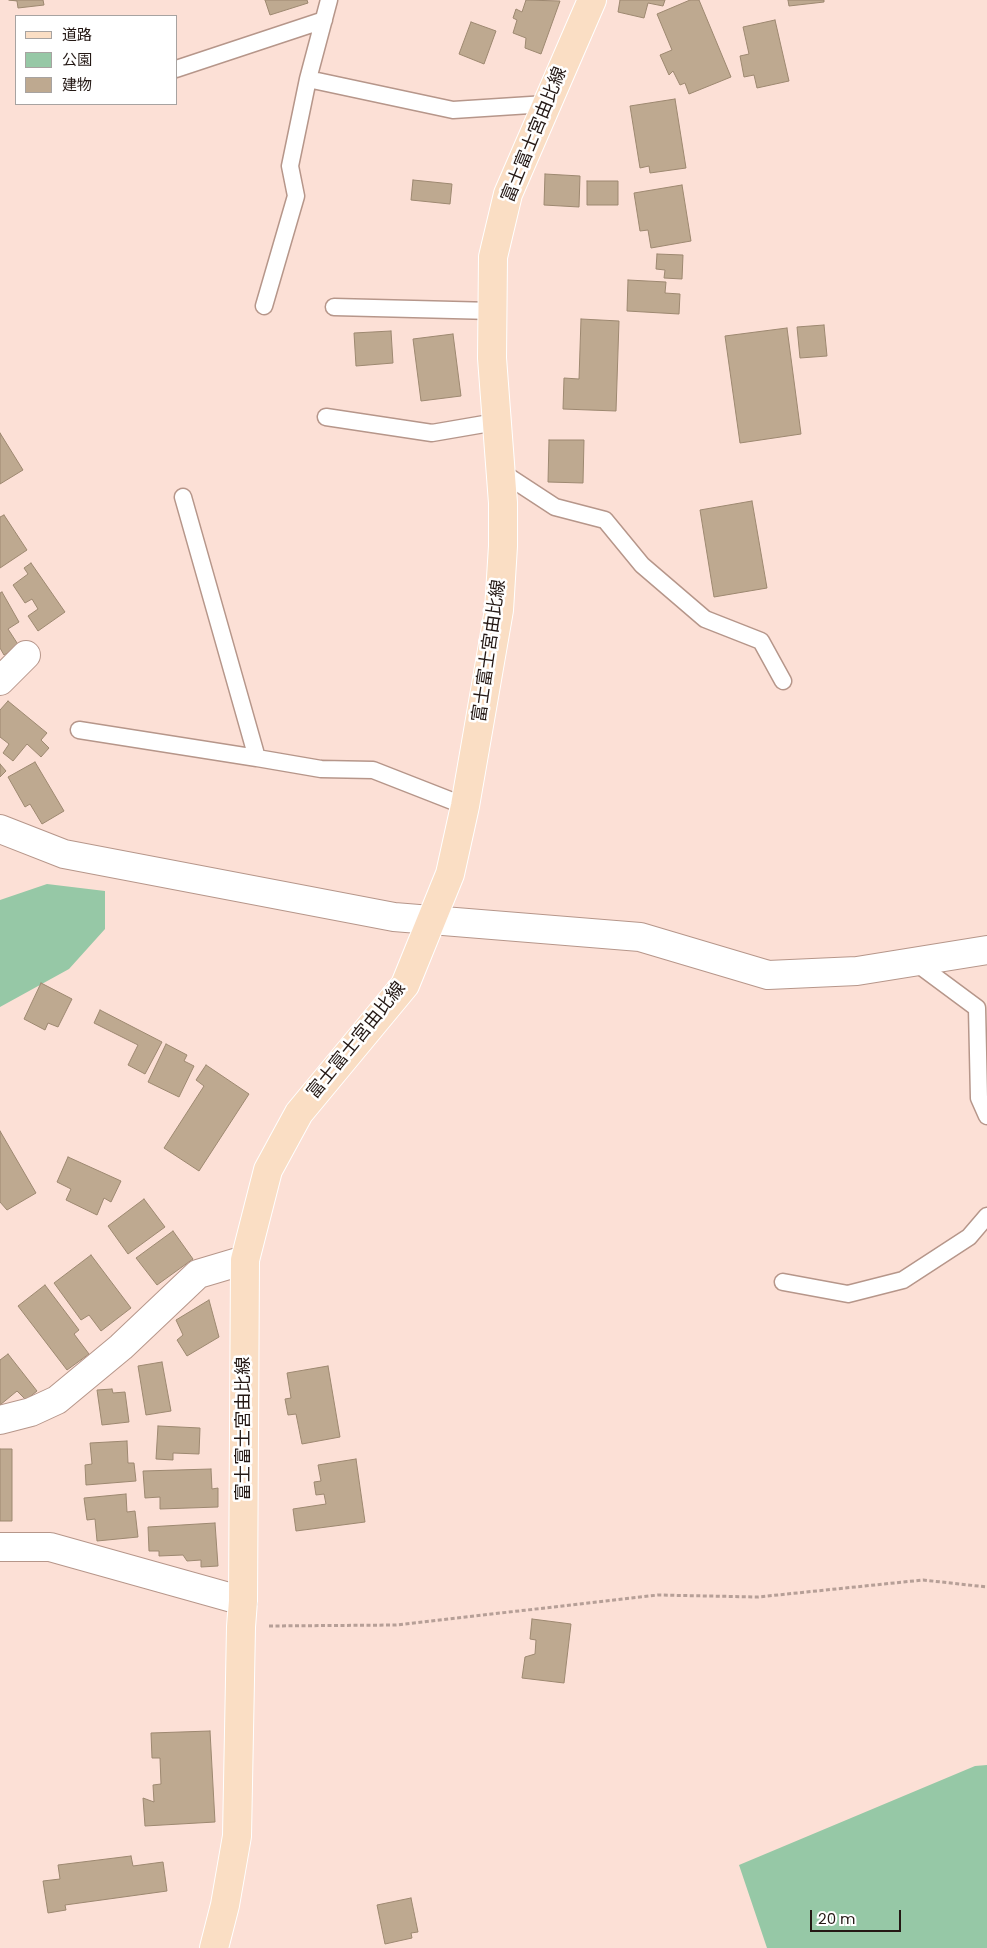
<!DOCTYPE html>
<meta charset="utf-8">
<style>
body{margin:0}
#map{position:relative;width:987px;height:1948px;overflow:hidden;background:#fce0d6;font-family:Poppins,"Noto Sans JP",sans-serif}
canvas{display:block}
.legend{position:absolute;left:15px;top:15px;width:162px;height:90px;box-sizing:border-box;background:#fff;border:1px solid #a7a3a1;margin:0;padding:6px 9px;list-style:none;font-size:15px;color:#241814}
.legend li{display:flex;align-items:center;gap:10px;height:25px}
.legend b{width:25px;border:1px solid #a7a3a1}
.scale{position:absolute;left:810px;top:1910px;width:91px;height:22px;box-sizing:border-box;border:2px solid #241814;border-top:0;padding-left:6px;font-size:15px;line-height:18px;white-space:nowrap;color:#241814;-webkit-text-stroke:4px #fff;paint-order:stroke}
</style>
<div id="map">
<canvas width="987" height="1948"></canvas>
<ul class="legend">
<li><b style="height:6px;background:#fadec4"></b>道路</li>
<li><b style="height:14px;background:#96c8a6"></b>公園</li>
<li><b style="height:14px;background:#bea990"></b>建物</li>
</ul>
<div class="scale">20 m</div>
</div>
<script>
const ctx = document.querySelector('canvas').getContext('2d');
ctx.lineJoin = 'round';
function fillPath(path, color) { ctx.fillStyle = color; ctx.fill(path, 'evenodd'); }
const toPath = rows => new Path2D(rows.map(r => 'M' + r).join(''));
function strokePath(path, color, width, dash) { ctx.strokeStyle = color; ctx.lineWidth = width; ctx.lineCap = dash ? 'butt' : 'round'; ctx.setLineDash(dash || []); ctx.stroke(path); }
function write(font, color, halo, rows, align = 'center') {
  ctx.font = font + ' Poppins,"Noto Sans JP",sans-serif'; ctx.lineWidth = 5; ctx.setLineDash([]); ctx.textBaseline = 'middle'; ctx.strokeStyle = halo; ctx.fillStyle = color; for (const [text, x, y, turn = 0] of rows) {
    ctx.save(); ctx.translate(x, y); ctx.rotate((+turn || 0) * Math.PI / 180); ctx.textAlign = isNaN(turn) ? turn : align; if (halo) ctx.strokeText(text, 0, 0); ctx.fillText(text, 0, 0); ctx.restore();
  }
}
const green = toPath([
 [47,884,105,891,105,929,69,969,0,1007,0,900],
 [987,1765,987,1948,767,1948,739,1865,975,1766]
]);
const building = toPath([
 [9,0,43,0,44,5,18,8,17,1,9,0],
 [265,0,307,0,308,3,270,15,265,0],
 [526,0,560,1,541,54,525,48,526,38,513,33,517,20,513,18,516,9,522,12,526,0],
 [620,0,665,0,663,6,648,3,644,18,618,12,620,0],
 [690,0,699,0,731,77,689,94,685,83,680,85,673,71,669,75,660,55,672,50,657,14,690,0],
 [788,0,824,0,824,2,789,6,788,0],
 [775,20,789,81,757,88,754,75,744,77,740,56,749,54,743,27,775,20],
 [471,22,496,31,484,64,459,54,471,22],
 [675,99,686,168,650,173,649,166,640,168,630,106,675,99],
 [545,174,580,176,579,207,544,205,545,174],
 [413,180,452,184,450,204,411,200,413,180],
 [587,181,618,181,618,205,587,205,587,181],
 [682,185,691,241,651,248,648,230,640,231,634,193,682,185],
 [657,254,683,255,682,279,664,278,665,270,656,269,657,254],
 [628,280,666,282,665,293,680,294,679,314,627,311,628,280],
 [581,319,619,321,616,411,563,409,564,378,579,379,581,319],
 [824,325,827,356,800,358,797,327,824,325],
 [787,328,801,434,740,443,725,336,787,328],
 [391,331,393,363,356,366,354,333,391,331],
 [453,334,461,396,421,401,413,339,453,334],
 [0,433,23,470,0,484,0,433],
 [549,440,584,440,583,483,548,482,549,440],
 [752,501,767,588,714,597,700,510,752,501],
 [4,515,27,550,0,568,0,517,4,515],
 [31,563,65,612,38,631,28,616,38,609,32,599,25,603,13,585,28,574,24,568,31,563],
 [2,592,19,622,8,629,19,646,4,655,0,648,0,593,2,592],
 [8,701,47,733,41,740,49,748,41,757,27,744,13,761,3,753,9,744,0,737,0,710,8,701],
 [35,762,64,811,42,824,30,804,25,807,8,777,35,762],
 [0,764,6,771,0,777,0,764],
 [41,983,72,999,58,1027,48,1023,45,1030,24,1019,41,983],
 [100,1010,162,1042,145,1074,128,1065,138,1045,94,1023,100,1010],
 [166,1044,187,1055,184,1061,194,1066,179,1097,148,1082,166,1044],
 [206,1065,249,1094,199,1171,164,1148,204,1086,196,1080,206,1065],
 [0,1131,36,1193,7,1210,0,1202,0,1131],
 [68,1157,121,1181,111,1202,104,1198,97,1215,66,1200,71,1189,57,1182,68,1157],
 [144,1199,165,1227,128,1254,108,1226,144,1199],
 [173,1231,193,1259,157,1285,136,1258,173,1231],
 [91,1255,131,1308,101,1331,89,1315,81,1320,54,1283,91,1255],
 [45,1285,79,1330,74,1334,89,1354,67,1370,18,1306,45,1285],
 [209,1300,219,1337,187,1356,177,1340,183,1335,176,1320,209,1300],
 [8,1354,37,1391,26,1400,17,1391,0,1405,0,1360,8,1354],
 [162,1362,171,1411,146,1415,138,1366,162,1362],
 [328,1366,340,1437,302,1444,296,1414,288,1415,285,1399,291,1398,287,1373,328,1366],
 [112,1389,113,1393,125,1392,129,1422,102,1425,97,1390,112,1389],
 [158,1426,200,1428,199,1454,173,1453,173,1460,156,1459,158,1426],
 [127,1441,128,1463,134,1463,136,1481,86,1485,85,1465,92,1464,90,1443,127,1441],
 [0,1449,12,1449,12,1521,0,1521,0,1449],
 [356,1459,365,1522,296,1531,293,1509,326,1504,324,1494,316,1495,314,1482,321,1481,318,1465,356,1459],
 [211,1469,212,1489,218,1488,218,1507,160,1509,160,1497,145,1498,143,1471,211,1469],
 [126,1494,127,1512,135,1511,138,1537,97,1541,95,1519,87,1520,84,1498,126,1494],
 [215,1523,218,1566,201,1567,201,1560,187,1561,183,1555,159,1556,159,1551,149,1551,148,1527,215,1523],
 [532,1619,571,1624,564,1683,522,1678,525,1657,535,1654,536,1640,530,1639,532,1619],
 [210,1731,215,1822,145,1826,143,1798,154,1802,153,1785,161,1784,160,1758,152,1758,151,1733,210,1731],
 [131,1856,133,1866,163,1862,167,1891,65,1905,66,1910,48,1913,43,1881,60,1879,58,1865,131,1856],
 [411,1898,418,1932,411,1933,412,1938,385,1944,377,1905,411,1898]
]);
const path = toPath([
 [269,1626,396,1625,658,1595,758,1597,923,1580,987,1587]
]);
const service = toPath([
 [329,0,308,79,453,110,546,104],
 [176,69,324,20],
 [264,306,296,196,290,166,308,79],
 [334,307,493,311],
 [326,417,432,433,496,422],
 [500,471,555,507,605,520,642,565,705,619,761,641,783,681],
 [183,497,257,758,321,769,373,770,465,806],
 [79,730,257,758],
 [915,962,977,1008,979,1098,987,1116],
 [783,1282,848,1294,903,1280,969,1237,987,1216]
]);
const minor = toPath([
 [0,681,26,655],
 [0,829,64,854,394,917,640,937,768,975,857,971,987,950],
 [0,1420,31,1412,57,1400,121,1347,198,1274,245,1260],
 [0,1547,50,1547,243,1601]
]);
const primary = toPath([
 [214,1948,225,1905,237,1836,241,1627,243,1601,245,1260,268,1170,299,1113,405,985,450,874,465,806,499,610,503,546,503,503,492,358,493,257,508,194,592,0]
]);
const streetNames = [
 ["富士富士宮由比線",535,135,-68],
 ["富士富士宮由比線",490,651,-82],
 ["富士富士宮由比線",357,1041,-51],
 ["富士富士宮由比線",244,1429,-90]
];
fillPath(green, '#96c8a6');
fillPath(building, '#bea990');
strokePath(building, '#9d8870', 1);
strokePath(service, '#b6968a', 19);
strokePath(minor, '#b6968a', 30);
strokePath(primary, '#fff', 30);
strokePath(path, '#b69f97', 3, [4, 2.5]);
strokePath(service, '#fff', 16);
strokePath(minor, '#fff', 28);
strokePath(primary, '#fadec4', 28);
write('18px', '#241814', '#fff', streetNames);
</script>
